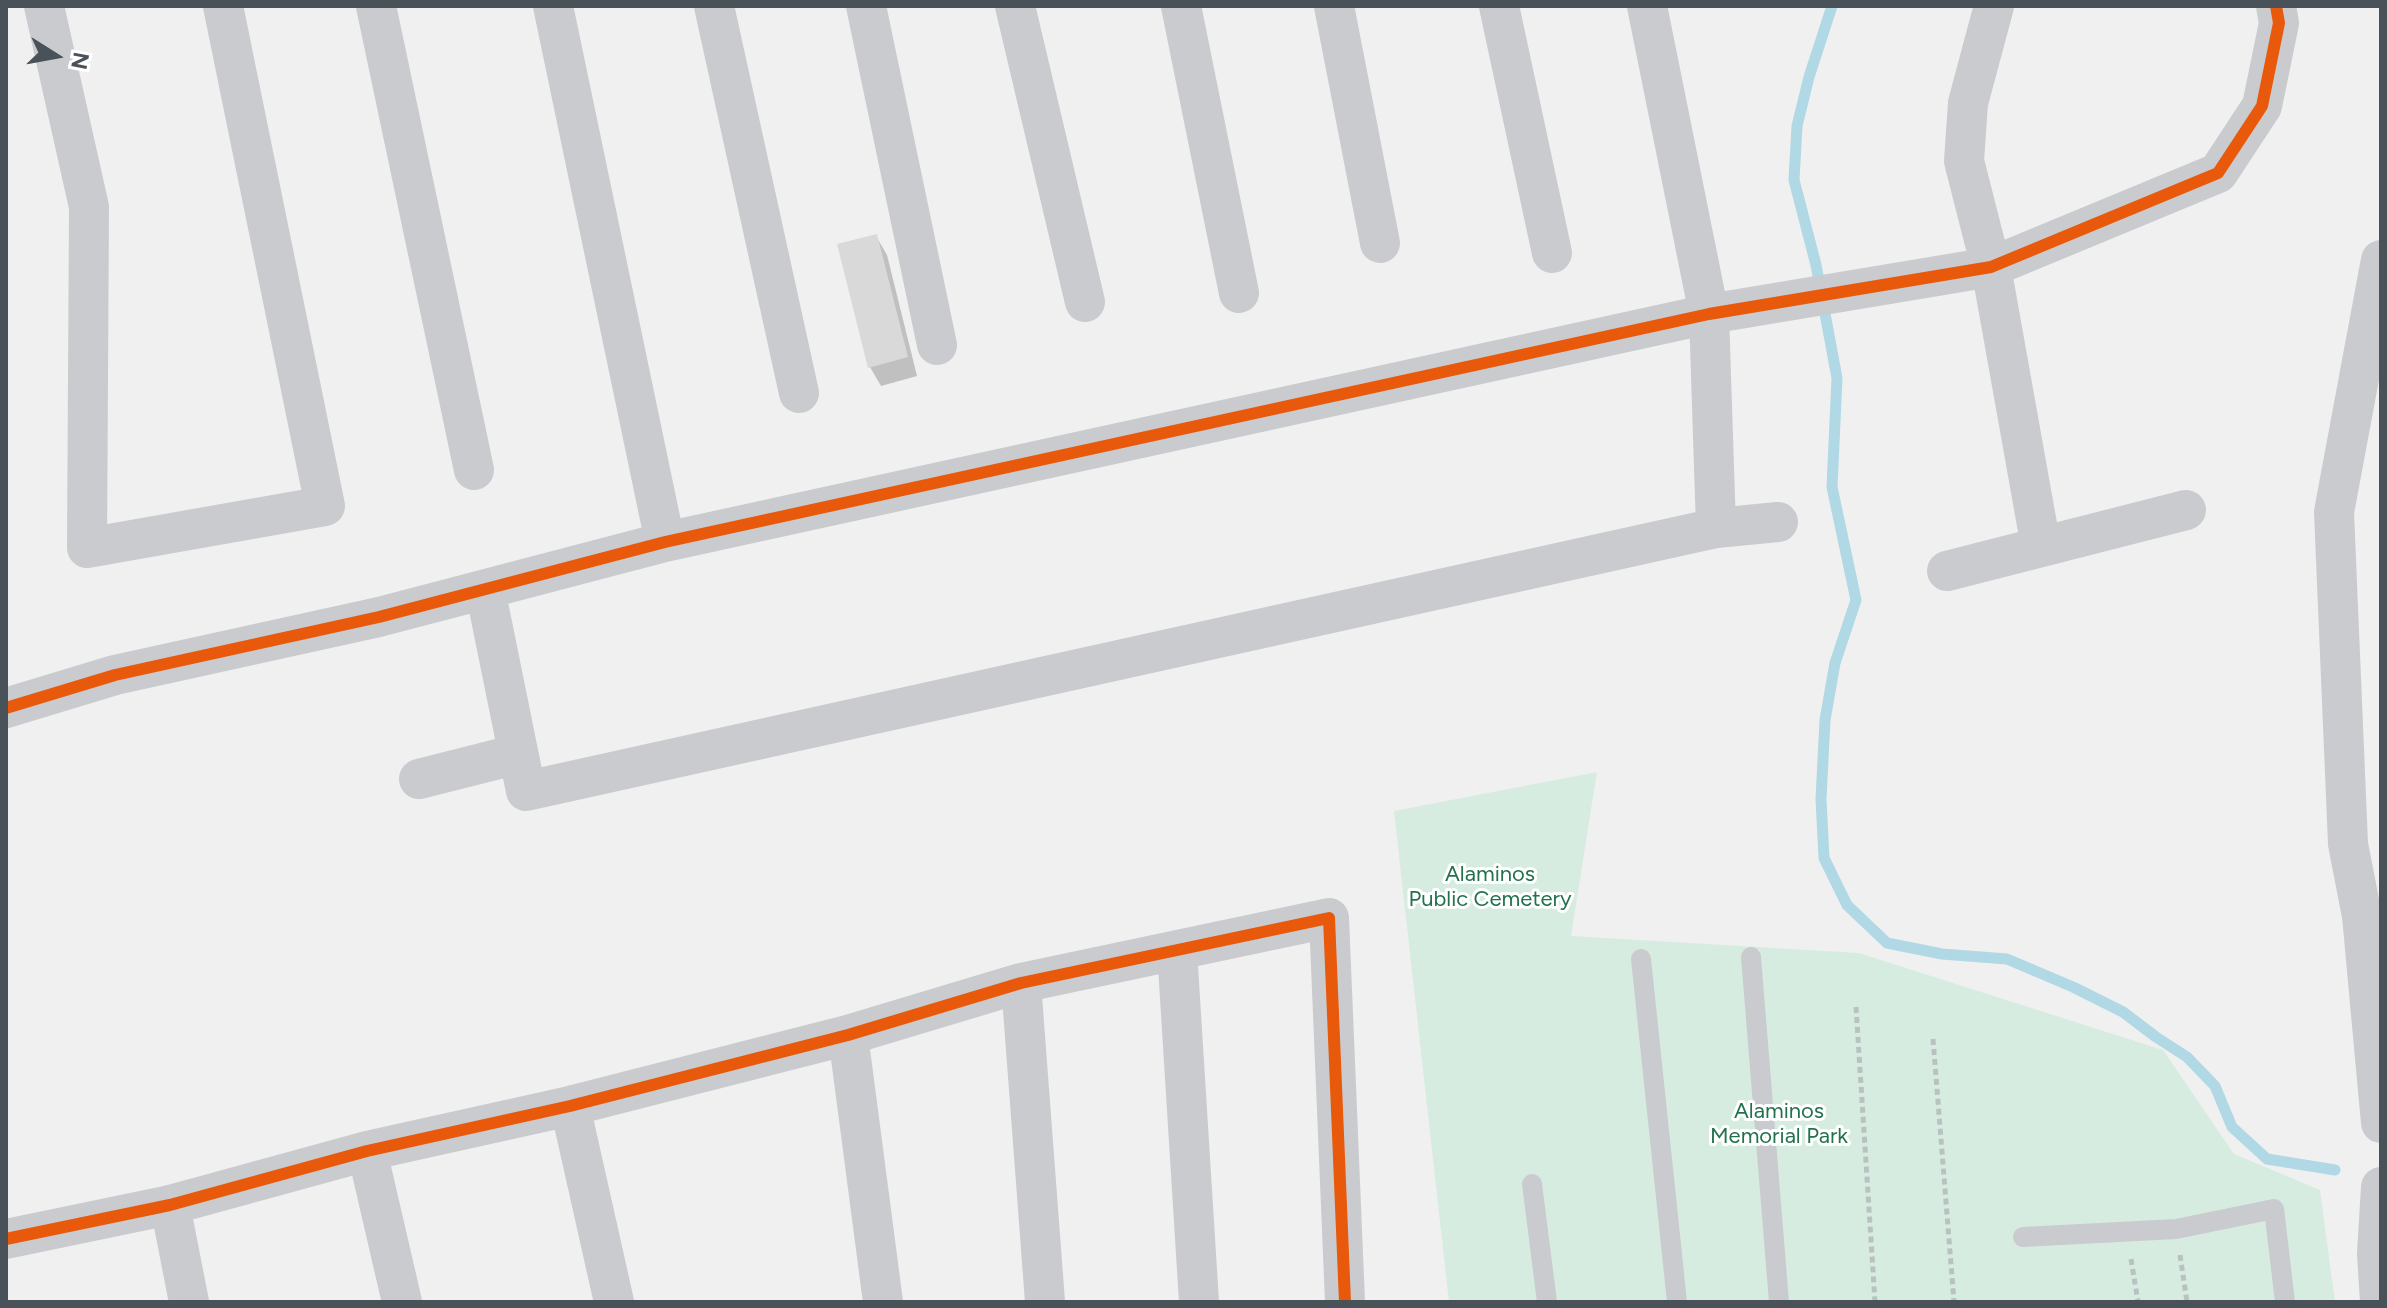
<!DOCTYPE html>
<style>
body{margin:0}
#map{position:relative;width:2387px;height:1308px;overflow:hidden;background:#f0f0f0;font-family:Figtree,sans-serif}
canvas{display:block}
.frame{position:absolute;inset:0;border:8px solid #495159;pointer-events:none}
.north{position:absolute;left:16px;top:16px;width:80px;height:80px;-webkit-text-stroke:6px #fff;paint-order:stroke;rotate:101deg;font-size:22px;font-weight:700;line-height:32px;text-align:center;color:#495159}
.north::after{content:'';display:block;margin:auto;width:28px;height:36px;background:#495159;clip-path:polygon(50% 0,100% 100%,50% 72%,0 100%)}
</style>
<div id="map">
<canvas width="2387" height="1308"></canvas>
<div class="frame"></div>
<div class="north">N</div>
</div>
<script>
const ctx = document.querySelector('canvas').getContext('2d');
ctx.lineJoin = 'round';
function fillPath(path, color) { ctx.fillStyle = color; ctx.fill(path, 'evenodd'); }
const toPath = rows => new Path2D(rows.map(r => 'M' + r).join(''));
function strokePath(path, color, width, dash) { ctx.strokeStyle = color; ctx.lineWidth = width; ctx.lineCap = dash ? 'butt' : 'round'; ctx.setLineDash(dash || []); ctx.stroke(path); }
function write(font, color, halo, rows, align = 'center') {
  ctx.font = font + ' Figtree,sans-serif'; ctx.lineWidth = 6; ctx.setLineDash([]); ctx.textBaseline = 'middle'; ctx.strokeStyle = halo; ctx.fillStyle = color; for (const [text, x, y, turn = 0] of rows) {
    ctx.save(); ctx.translate(x, y); ctx.rotate((+turn || 0) * Math.PI / 180); ctx.textAlign = isNaN(turn) ? turn : align; if (halo) ctx.strokeText(text, 0, 0); ctx.fillText(text, 0, 0); ctx.restore();
  }
}
const green = toPath([
 [1597,772,1571,936,1859,953,2163,1050,2234,1154,2320,1190,2335,1302,1449,1302,1394,811]
]);
const shadow = toPath([
 [876,236,887,255,917,376,881,386,870,367]
]);
const stream = toPath([
 [1832,6,1809,77,1797,126,1794,180,1816,265,1837,378,1832,487,1856,600,1835,663,1825,720,1821,799,1824,858,1847,905,1887,943,1942,954,2007,959,2073,987,2123,1012,2156,1037,2187,1057,2215,1086,2232,1127,2267,1159,2335,1170]
]);
const building = toPath([
 [877,234,908,357,868,368,837,244]
]);
const path = toPath([
 [1856,1007,1875,1302],
 [1933,1039,1954,1302],
 [2180,1255,2187,1302],
 [2131,1259,2138,1302]
]);
const service = toPath([
 [1751,957,1779,1302],
 [1641,959,1677,1302],
 [1532,1184,1547,1302],
 [2023,1237,2176,1229,2274,1209,2285,1302]
]);
const minor = toPath([
 [44,6,89,207,87,548,325,506,223,6],
 [376,6,474,470],
 [553,6,665,542],
 [714,6,799,393],
 [866,6,937,345],
 [1015,6,1085,302],
 [1181,6,1239,293],
 [1334,6,1380,243],
 [1499,6,1552,253],
 [1647,6,1709,314,1716,528],
 [1994,6,1968,103,1964,161,1991,267,2041,547],
 [2381,260,2334,512,2348,844,2362,916,2381,1123],
 [1947,571,2186,510],
 [485,589,526,791,1716,528,1778,522],
 [6,708,115,675,379,617,665,542,1709,314,1991,267,2218,173,2262,106,2279,23,2276,6],
 [419,779,518,754],
 [1177,950,1199,1302],
 [1021,983,1045,1302],
 [848,1035,883,1302],
 [570,1106,614,1302],
 [367,1151,402,1302],
 [170,1205,189,1302],
 [6,1239,170,1205,367,1151,570,1106,848,1035,1021,983,1329,918,1345,1302],
 [2380,1302,2377,1254,2381,1187]
]);
const cycleway = toPath([
 [6,708,115,675,379,617,665,542,1709,314,1991,267,2218,173,2262,106,2279,23,2276,6],
 [6,1239,170,1205,367,1151,570,1106,848,1035,1021,983,1329,918,1345,1302]
]);
const parkNames = [
 ["Alaminos",1490,875],
 ["Public Cemetery",1490,900],
 ["Alaminos",1779,1112],
 ["Memorial Park",1779,1137]
];
fillPath(green, '#d7ece0');
fillPath(shadow, '#0003');
strokePath(stream, '#b0d8e5', 11);
fillPath(building, '#d9d9da');
strokePath(path, '#b9c2c0', 5, [6, 4]);
strokePath(service, '#cacbce', 20);
strokePath(minor, '#cacbce', 40);
strokePath(cycleway, '#e8590c', 12);
write('22px', '#23724d', '#fff', parkNames);
</script>
